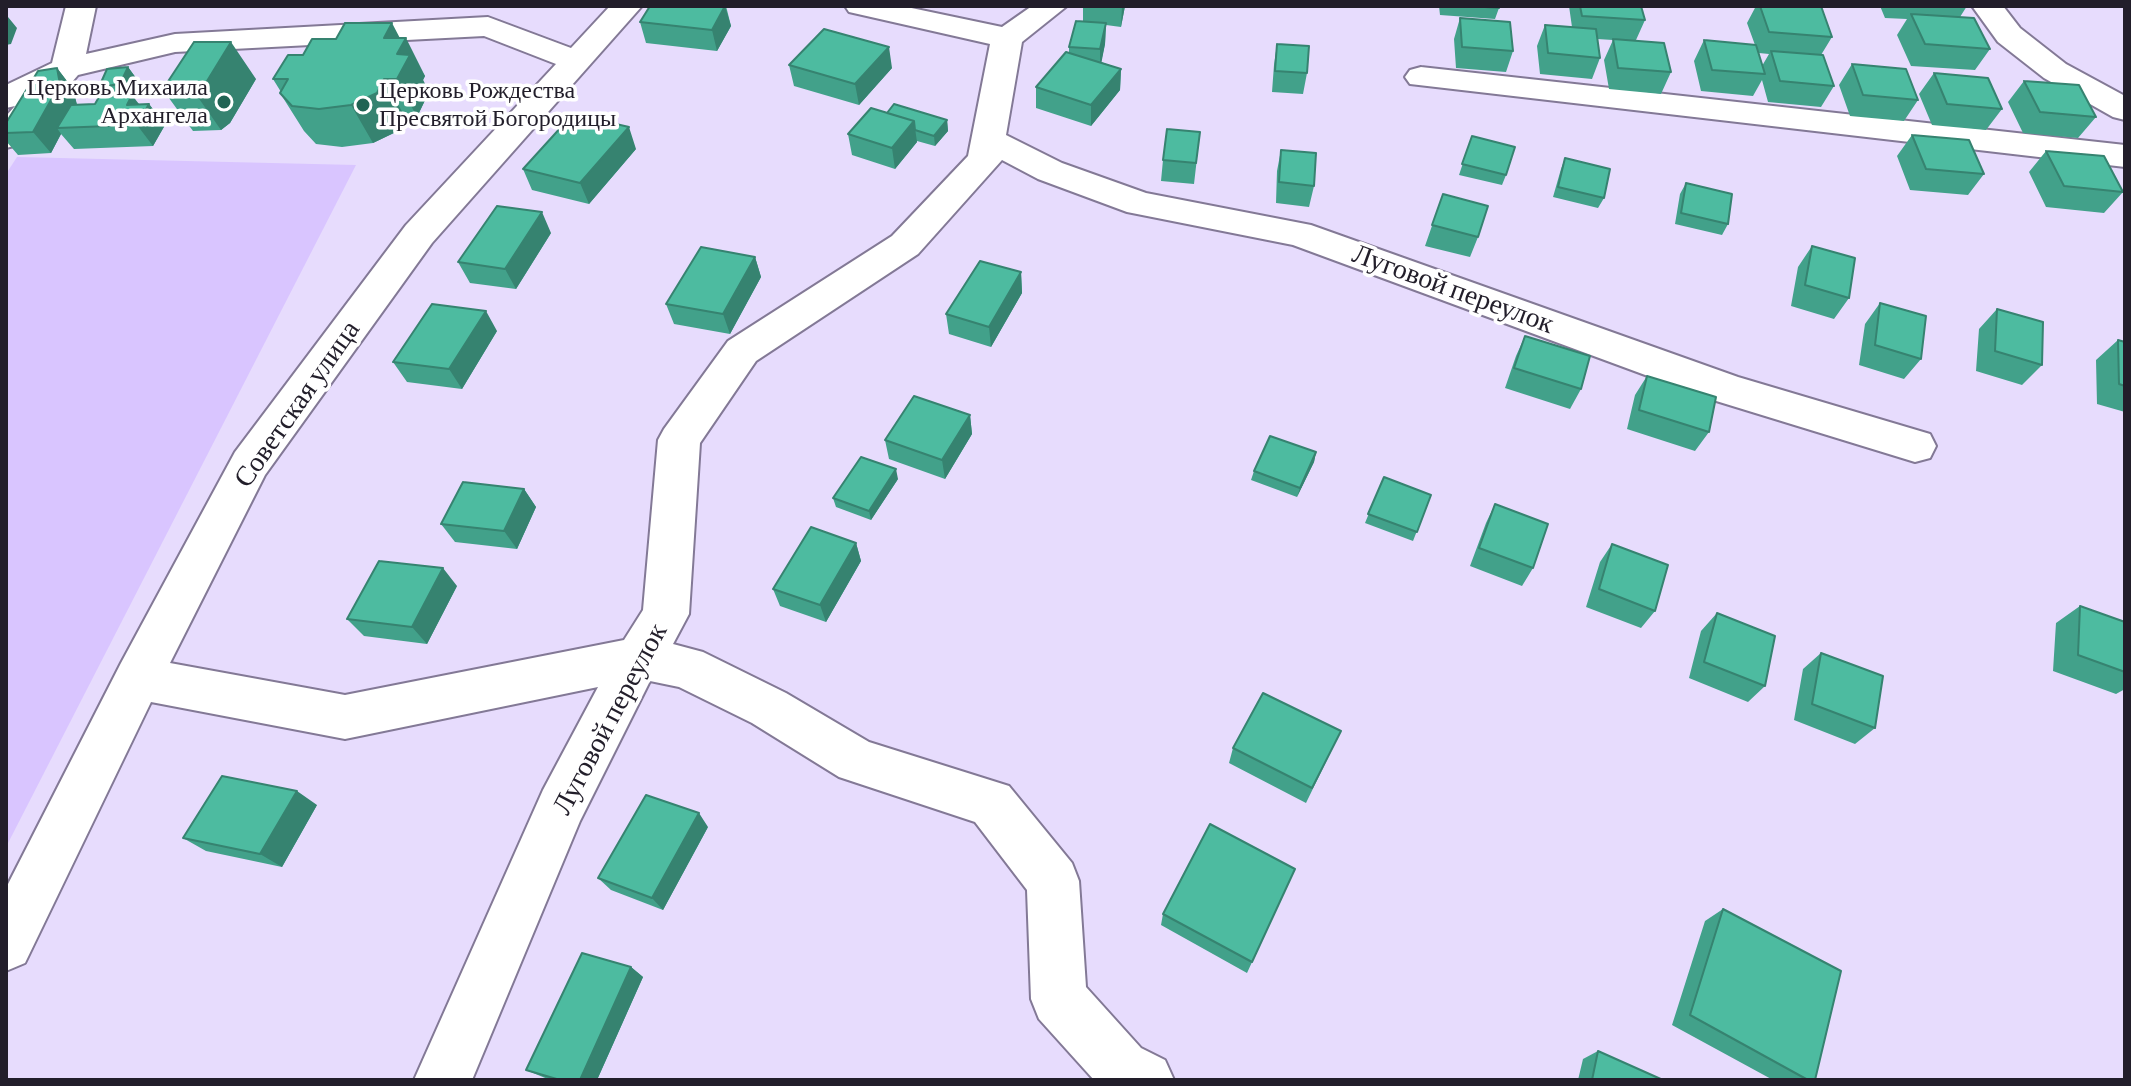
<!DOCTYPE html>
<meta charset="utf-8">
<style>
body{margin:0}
#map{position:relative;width:2131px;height:1086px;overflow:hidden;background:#e7dcfd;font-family:"Crimson Pro",serif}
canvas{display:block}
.frame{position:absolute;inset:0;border:8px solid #221e2a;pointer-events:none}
</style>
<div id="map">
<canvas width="2131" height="1086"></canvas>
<div class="frame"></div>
</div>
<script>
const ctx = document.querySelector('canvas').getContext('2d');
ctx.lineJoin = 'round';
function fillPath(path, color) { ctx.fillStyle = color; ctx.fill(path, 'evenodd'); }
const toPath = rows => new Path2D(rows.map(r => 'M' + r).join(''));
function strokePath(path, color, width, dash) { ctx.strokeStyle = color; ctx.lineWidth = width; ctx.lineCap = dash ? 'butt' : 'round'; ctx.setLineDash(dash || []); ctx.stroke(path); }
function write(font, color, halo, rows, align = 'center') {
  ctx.font = font + ' "Crimson Pro",serif'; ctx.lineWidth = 7; ctx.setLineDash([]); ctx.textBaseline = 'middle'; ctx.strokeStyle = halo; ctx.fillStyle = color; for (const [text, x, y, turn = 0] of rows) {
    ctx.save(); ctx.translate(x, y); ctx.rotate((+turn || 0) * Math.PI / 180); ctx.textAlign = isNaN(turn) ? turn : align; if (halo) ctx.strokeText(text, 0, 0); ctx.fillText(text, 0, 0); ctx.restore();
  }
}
const green = toPath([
 [17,157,356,165,6,847,6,174]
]);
const minor = toPath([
 [66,6,96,6,86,54,175,34,488,17,571,48,610,6,642,6,432,243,265,475,170,663,345,695,624,640,643,610,658,440,664,429,728,341,892,236,968,156,990,44,849,12,845,6,902,6,1002,27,1032,6,1067,6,1022,42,1006,135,1062,163,1146,193,1311,225,1738,377,1930,434,1936,446,1930,458,1915,462,1713,400,1293,245,1127,212,1038,179,1002,160,918,254,756,361,700,443,689,614,673,644,703,652,786,693,869,742,1009,786,1072,863,1079,881,1086,987,1141,1048,1165,1060,1174,1080,1094,1080,1039,1019,1031,999,1027,890,975,822,839,777,752,723,679,687,650,681,580,821,472,1080,414,1080,543,790,598,687,345,739,151,702,25,963,6,971,6,888,121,663,235,452,406,225,556,64,484,36,175,52,78,75,18,145,6,148,6,116,15,106,6,108,6,85,52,63,66,6],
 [1972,6,2003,6,2020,28,2066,64,2125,96,2125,120,2113,117,2044,78,1998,42,1972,6],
 [1421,67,2125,145,2125,167,1410,84,1405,77,1410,70,1421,67]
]);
const wall = toPath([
 [650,6,726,6,731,26,717,51,646,43,640,22],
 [1083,6,1125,6,1121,27,1106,25,1105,44,1101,62,1121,69,1120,90,1091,126,1036,108,1036,87,1069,52,1069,47,1083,21],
 [1439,6,1498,6,1499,8,1495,19,1440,15],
 [1569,6,1641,6,1645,20,1636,40,1671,72,1661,94,1609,89,1604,60,1613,40,1597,39,1600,58,1592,79,1540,74,1537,46,1545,25,1572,27],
 [1756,6,1814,6,1832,37,1821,55,1834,86,1821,107,1768,102,1762,80,1753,96,1701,91,1694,61,1704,40,1755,45,1747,23],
 [1759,53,1769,54,1762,66],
 [1880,6,1967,6,1960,17,1990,49,1975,70,1911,66,1897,35,1907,19,1885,18],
 [1460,18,1513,51,1506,72,1456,68,1454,39],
 [400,38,425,76,423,80,429,92,417,117,405,117,398,131,373,143,342,147,316,144,304,131,280,93,281,92,273,79,303,55],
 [1277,44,1307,73,1303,94,1272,92,1274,65],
 [1852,64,1918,100,1904,121,1850,116,1839,85],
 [789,65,892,68,859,105,794,86],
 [128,67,136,78,128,95,139,104,149,104,165,125,153,146,74,149,61,134,51,153,18,155,6,141,6,123,57,68,73,89,77,105,95,104,107,97,99,87],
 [1934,73,2002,109,1986,130,1932,125,1919,94],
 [256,79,230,123,221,130,193,131,166,94],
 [2024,81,2096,117,2078,138,2023,133,2008,102],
 [887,113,947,120,948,131,935,146,917,141,917,142,895,169,852,155,848,134],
 [1200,132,1194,184,1161,181,1163,160],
 [1912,135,1984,174,1968,195,1910,190,1897,156],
 [1472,136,1506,175,1502,185,1459,175],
 [636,149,589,204,532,190,523,169],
 [1281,150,1314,186,1309,207,1276,203,1277,171],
 [2046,151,2123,192,2104,213,2046,207,2029,172],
 [1565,158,1604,198,1598,208,1553,197,1561,169],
 [1686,183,1728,224,1722,235,1675,224,1680,194],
 [1443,194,1478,237,1470,257,1425,246],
 [551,233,516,289,470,283,458,262],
 [1812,246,1849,298,1834,319,1791,306,1798,267],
 [755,257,761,277,730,334,674,324,666,304],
 [1021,272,1022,293,991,347,949,334,946,314],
 [1880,303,1921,359,1904,379,1859,365,1865,324],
 [1997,309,2042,365,2022,385,1976,371,1979,329],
 [497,331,462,389,407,382,393,362],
 [1525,336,1581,389,1570,409,1505,388,1516,356],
 [2118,340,2125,342,2125,412,2097,404,2096,360],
 [1647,376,1709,432,1695,451,1627,429,1635,395],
 [970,415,972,434,945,479,889,459,885,440],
 [1316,452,1314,462,1297,497,1251,480,1254,471],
 [1384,477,1431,495,1413,541,1365,523],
 [898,479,871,520,836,507,833,498],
 [524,489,536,507,517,549,455,542,441,524],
 [1495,504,1533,568,1522,586,1470,566,1486,523],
 [856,543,861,561,826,622,780,606,773,589],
 [1612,544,1655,611,1641,628,1586,607,1600,562],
 [457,586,427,644,364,636,347,619],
 [2080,606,2125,622,2125,689,2116,694,2053,671,2056,623],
 [1717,613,1765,686,1748,702,1689,678,1701,631],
 [1821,653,1875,728,1855,744,1794,720,1803,669],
 [1341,731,1306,803,1229,763,1233,748],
 [317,805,282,867,206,851,183,838],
 [708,827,663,910,611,890,598,878],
 [1295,869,1247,973,1161,925,1163,914],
 [1723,909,1815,1080,1773,1080,1672,1025,1705,921],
 [631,967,643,977,597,1080,550,1080,526,1070],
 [1598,1051,1663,1080,1578,1080,1583,1059]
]);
const shadedWall = toPath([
 [725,6,731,26,717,51,712,30],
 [1122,6,1125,6,1121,27],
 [8,17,17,28,11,44,6,45,6,23],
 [392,23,403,44,406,38,425,76,423,80,429,92,417,117,397,79,384,38],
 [1106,23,1105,44,1100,70,1100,49],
 [231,42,256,79,230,123,221,130,195,93],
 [889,47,892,68,859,105,855,84],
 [128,67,136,78,128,95,120,84],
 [57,68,73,89,77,105,57,128,61,134,51,153,33,132],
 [1121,69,1120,90,1091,126,1091,105],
 [384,79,405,117,398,131,373,143,351,105],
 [132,95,145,112,149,104,165,125,153,146,137,125,127,105],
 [947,120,948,131,935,146,934,136],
 [914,121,917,142,895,169,892,148],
 [629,127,636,149,589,204,580,183],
 [542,212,551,233,516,289,505,269],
 [755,257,761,277,730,334,723,314],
 [1021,272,1022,293,991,347,989,327],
 [486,311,497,331,462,389,449,369],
 [970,415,972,434,945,479,942,460],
 [1316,452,1314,462,1297,497,1300,488],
 [896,469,898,479,871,520,869,511],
 [524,489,536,507,517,549,504,531],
 [856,543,861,561,826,622,820,605],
 [443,568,457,586,427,644,412,627],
 [297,791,317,805,282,867,260,854],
 [699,813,708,827,663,910,652,898],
 [631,967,643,977,597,1080,580,1080]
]);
const building = toPath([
 [650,6,725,6,712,30,640,22,650,6],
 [1470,6,1498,6,1499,8,1470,6],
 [1580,6,1641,6,1645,20,1582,16,1580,6],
 [1760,6,1821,6,1832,37,1769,32,1760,6],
 [1911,14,1974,18,1990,49,1925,44,1911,14],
 [1460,18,1510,22,1513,51,1462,47,1460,18],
 [1076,21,1106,23,1100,49,1069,47,1076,21],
 [345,23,392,23,384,38,406,38,397,54,410,55,397,79,384,79,377,93,351,105,319,109,292,106,280,93,288,79,273,79,288,55,303,55,312,39,336,39,345,23],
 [1545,25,1596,29,1600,58,1548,53,1545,25],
 [824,29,889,47,855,84,789,65,824,29],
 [1613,39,1664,43,1671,72,1618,68,1613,39],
 [1704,40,1756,45,1765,74,1712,70,1704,40],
 [194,42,231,42,204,86,195,93,166,94,165,86,194,42],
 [1277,44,1309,46,1307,73,1275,71,1277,44],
 [1771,51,1823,55,1834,86,1780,81,1771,51],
 [1066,52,1121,69,1091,105,1036,87,1066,52],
 [1852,64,1906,69,1918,100,1863,95,1852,64],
 [128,67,120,84,99,87,107,69,128,67],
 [57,68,60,84,33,132,6,133,6,123,38,71,57,68],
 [1934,73,1988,78,2002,109,1947,104,1934,73],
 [2024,81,2079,85,2096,117,2040,112,2024,81],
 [132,95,127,105,149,104,137,125,57,128,71,105,95,104,99,97,132,95],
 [894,104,947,120,934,136,915,130,914,121,887,113,894,104],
 [871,108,914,121,892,148,848,134,871,108],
 [573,114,629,127,580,183,523,169,573,114],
 [1167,129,1200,132,1196,163,1163,160,1167,129],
 [1912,135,1969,140,1984,174,1926,169,1912,135],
 [1472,136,1515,147,1506,175,1462,164,1472,136],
 [1281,150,1316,153,1314,186,1279,182,1281,150],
 [2046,151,2104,156,2123,192,2064,186,2046,151],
 [1565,158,1610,169,1604,198,1558,187,1565,158],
 [1686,183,1732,194,1728,224,1681,213,1686,183],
 [1443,194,1488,206,1478,237,1432,225,1443,194],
 [497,206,542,212,505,269,458,262,497,206],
 [1812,246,1855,258,1849,298,1805,285,1812,246],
 [701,247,755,257,723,314,666,304,701,247],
 [980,261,1021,272,989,327,946,314,980,261],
 [1880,303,1926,316,1921,359,1875,345,1880,303],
 [432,304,486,311,449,369,393,362,432,304],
 [1997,309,2043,322,2042,365,1995,351,1997,309],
 [1525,336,1590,356,1581,389,1514,368,1525,336],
 [2118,340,2125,342,2125,386,2119,384,2118,340],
 [1647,376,1716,397,1709,432,1639,410,1647,376],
 [914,396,970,415,942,460,885,440,914,396],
 [1270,436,1316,452,1300,488,1254,471,1270,436],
 [861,457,896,469,869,511,833,498,861,457],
 [1384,477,1431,495,1417,532,1368,514,1384,477],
 [463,482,524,489,504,531,441,524,463,482],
 [1495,504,1548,524,1533,568,1479,548,1495,504],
 [811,527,856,543,820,605,773,589,811,527],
 [1612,544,1668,565,1655,611,1599,589,1612,544],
 [379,561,443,568,412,627,347,619,379,561],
 [2080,606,2125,622,2125,672,2078,655,2080,606],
 [1717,613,1775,636,1765,686,1704,662,1717,613],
 [1821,653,1883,676,1875,728,1812,704,1821,653],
 [1263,693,1341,731,1312,788,1233,748,1263,693],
 [222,776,297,791,260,854,183,838,222,776],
 [646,795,699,813,652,898,598,878,646,795],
 [1210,824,1295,869,1252,962,1163,914,1210,824],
 [1723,909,1841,971,1815,1080,1808,1080,1690,1015,1723,909],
 [582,953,631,967,580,1080,560,1080,526,1070,582,953],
 [1598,1051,1663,1080,1592,1080,1598,1051]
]);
const markers = [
 [224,102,8,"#206353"],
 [363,105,8,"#206353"]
];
const farPoinames = [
 ["Церковь Михаила",208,88],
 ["Архангела",208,116],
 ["Церковь Рождества",379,91,"left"],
 ["Пресвятой Богородицы",379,119,"left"]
];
const streetNames = [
 ["Луговой переулок",1453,289,20],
 ["Советская улица",297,404,-55],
 ["Луговой переулок",610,719,-62]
];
fillPath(green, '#d9c5ff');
strokePath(minor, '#837996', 4);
fillPath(minor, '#fff');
fillPath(wall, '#42a18a');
fillPath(shadedWall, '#368370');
fillPath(building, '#4dbba0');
strokePath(building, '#368370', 2);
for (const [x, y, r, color] of markers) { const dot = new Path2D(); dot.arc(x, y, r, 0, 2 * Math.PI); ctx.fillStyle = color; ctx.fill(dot); strokePath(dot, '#fff', 3); }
write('24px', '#221e2a', '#fff', farPoinames, 'right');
write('28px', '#221e2a', '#fff', streetNames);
</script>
